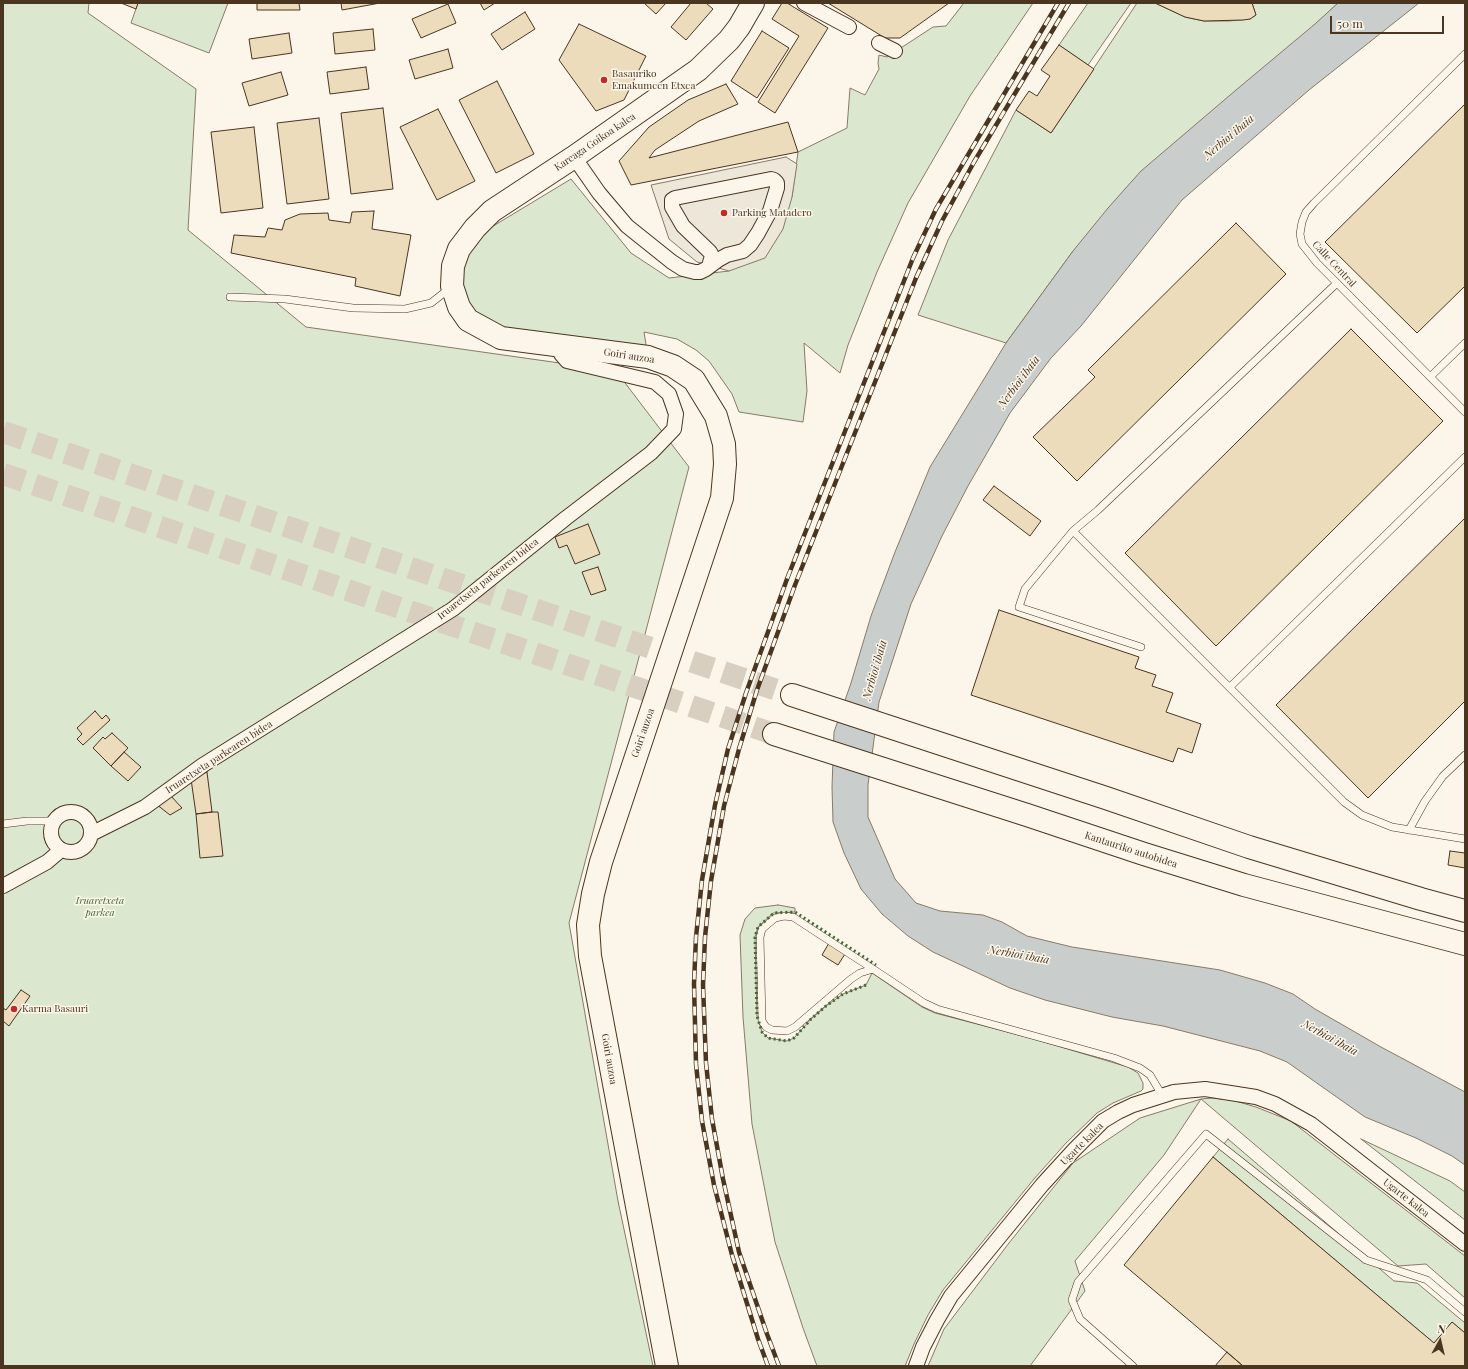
<!DOCTYPE html>
<style>
body{margin:0}
#map{position:relative;width:1468px;height:1369px;overflow:hidden;background:#fbf6e9;font-family:"Playfair Display",serif}
canvas{display:block}
.frame{position:absolute;inset:0;border:4px solid #4a3520;pointer-events:none}
.north{position:absolute;left:1420px;top:1321px;width:40px;height:40px;-webkit-text-stroke:3px #fbf6e9;paint-order:stroke;rotate:8deg;font-size:11px;font-weight:700;line-height:16px;text-align:center;color:#4a3520}
.north::after{content:'';display:block;margin:auto;width:14px;height:18px;background:#4a3520;clip-path:polygon(50% 0,100% 100%,50% 72%,0 100%)}
.scale{position:absolute;left:1330px;top:16px;width:114px;height:18px;box-sizing:border-box;border:2px solid #4a3520;border-top:0;padding-left:5px;font-size:12px;line-height:14px;white-space:nowrap;color:#4a3520;-webkit-text-stroke:3px #fbf6e9;paint-order:stroke}
</style>
<div id="map">
<canvas width="1468" height="1369"></canvas>
<div class="frame"></div>
<div class="north">N</div>
<div class="scale">50 m</div>
</div>
<script>
const ctx = document.querySelector('canvas').getContext('2d');
ctx.lineJoin = 'round';
function fillPath(path, color) { ctx.fillStyle = color; ctx.fill(path, 'evenodd'); }
const toPath = rows => new Path2D(rows.map(r => 'M' + r).join(''));
function strokePath(path, color, width, dash) { ctx.strokeStyle = color; ctx.lineWidth = width; ctx.lineCap = dash ? 'butt' : 'round'; ctx.setLineDash(dash || []); ctx.stroke(path); }
function write(font, color, halo, rows, align = 'center') {
  ctx.font = font + ' "Playfair Display",serif'; ctx.lineWidth = 3; ctx.setLineDash([]); ctx.textBaseline = 'middle'; ctx.strokeStyle = halo; ctx.fillStyle = color; for (const [text, x, y, turn = 0] of rows) {
    ctx.save(); ctx.translate(x, y); ctx.rotate((+turn || 0) * Math.PI / 180); ctx.textAlign = isNaN(turn) ? turn : align; if (halo) ctx.strokeText(text, 0, 0); ctx.fillText(text, 0, 0); ctx.restore();
  }
}
const green = toPath([
 [3,3,89,3,88,13,196,89,188,230,306,327,616,371,689,467,569,923,618,1201,653,1366,3,1366,3,3],
 [138,3,228,3,209,53,131,23,138,3],
 [964,3,1033,3,970,96,908,203,877,272,848,345,840,373,804,343,807,391,803,422,739,412,732,394,709,361,696,350,677,339,644,332,648,357,508,338,460,299,464,255,480,234,571,179,631,253,669,278,729,271,792,197,798,152,847,128,850,88,865,95,879,69,878,63,879,55,887,57,933,27,946,26,964,3],
 [1088,3,1131,3,1088,65,1059,45,1088,3],
 [1137,3,1155,3,1185,17,1204,21,1229,21,1250,19,1256,15,1252,3,1338,3,1073,251,1006,343,918,315,948,240,1016,110,1051,133,1137,3],
 [778,905,795,908,795,912,773,913,758,927,755,937,757,1016,762,1032,768,1038,787,1041,794,1038,811,1019,826,1006,843,994,866,985,872,973,922,1007,935,1013,1034,1039,1128,1067,1138,1073,1143,1083,1143,1089,1141,1091,1113,1103,1097,1113,1066,1143,1034,1179,943,1290,928,1315,914,1344,905,1366,817,1366,803,1328,775,1242,752,1124,743,1017,740,935,745,919,755,908,778,905],
 [1212,1098,1232,1100,1256,1107,1291,1121,1465,1256,1465,1298,1426,1264,1398,1266,1201,1099,1164,1155,1075,1261,1085,1291,1030,1366,928,1366,944,1329,1009,1243,1073,1163,1140,1118,1201,1099,1212,1098],
 [1228,1139,1394,1281,1417,1283,1465,1323,1465,1333,1452,1322,1434,1343,1213,1157,1228,1139],
 [1361,1139,1450,1181,1465,1192,1465,1220,1361,1139]
]);
const parking = toPath([
 [786,157,797,164,792,197,783,229,765,258,729,271,697,262,669,239,651,185,786,157]
]);
const water = toPath([
 [1338,3,1419,3,1309,90,1182,200,1081,326,1051,358,1010,413,968,486,942,536,911,604,879,702,868,785,868,817,895,879,916,903,940,911,983,915,1002,922,1027,936,1072,947,1220,970,1265,983,1293,994,1315,1009,1381,1047,1465,1092,1465,1165,1452,1156,1416,1138,1365,1117,1287,1062,1260,1051,1163,1026,1112,1017,1045,1000,1010,988,933,952,908,936,882,914,861,889,844,853,833,822,832,787,834,732,851,683,871,616,895,552,930,467,1006,343,1073,251,1108,208,1141,171,1236,90,1315,24,1338,3]
]);
const building = toPath([
 [121,3,138,3,136,9,121,3],
 [257,3,299,3,300,10,257,10,257,3],
 [341,3,380,3,342,10,341,3],
 [480,3,495,3,484,10,480,3],
 [644,3,666,3,656,14,644,3],
 [691,3,706,3,713,9,686,40,671,27,691,3],
 [782,3,787,3,828,28,775,113,758,102,799,36,772,19,782,3],
 [828,3,949,3,900,38,885,38,828,3],
 [1155,3,1252,3,1256,15,1250,19,1243,20,1204,21,1185,17,1155,3],
 [448,4,456,23,421,38,412,19,448,4],
 [525,12,535,29,502,50,491,34,525,12],
 [579,24,646,56,624,100,596,111,559,60,579,24],
 [373,29,375,50,335,54,333,33,373,29],
 [762,31,789,48,757,98,731,81,762,31],
 [289,33,292,53,252,59,249,39,289,33],
 [1059,45,1094,69,1051,133,1016,110,1029,91,1037,96,1050,76,1041,70,1059,45],
 [448,49,453,68,415,79,409,60,448,49],
 [366,67,369,89,330,94,327,72,366,67],
 [281,72,288,95,249,106,242,83,281,72],
 [497,81,534,154,496,173,459,100,497,81],
 [726,84,738,104,699,121,655,150,649,158,788,122,798,152,631,185,619,161,649,127,688,100,726,84],
 [1465,104,1465,286,1417,333,1325,242,1465,104],
 [383,108,393,189,351,194,341,113,383,108],
 [438,109,475,181,437,200,400,127,438,109],
 [319,118,329,199,287,204,277,123,319,118],
 [254,127,263,208,221,213,211,132,254,127],
 [374,211,372,229,411,235,400,296,355,286,356,278,231,253,234,235,265,237,268,228,282,230,285,220,300,214,328,213,329,220,350,223,352,212,374,211],
 [1236,223,1286,274,1077,481,1033,437,1095,377,1088,370,1236,223],
 [1351,329,1443,421,1216,646,1125,553,1351,329],
 [994,486,1041,521,1030,536,983,500,994,486],
 [1465,518,1465,701,1368,798,1276,705,1465,518],
 [588,524,600,554,575,564,567,545,559,548,555,537,588,524],
 [598,567,606,590,591,595,582,572,598,567],
 [999,610,1139,657,1135,668,1156,675,1152,686,1173,693,1166,712,1201,724,1192,753,1178,748,1173,762,971,695,999,610],
 [95,711,102,719,106,715,110,720,83,745,77,739,82,734,77,728,95,711],
 [112,733,128,748,111,766,93,748,103,737,105,739,112,733],
 [124,752,141,767,128,781,111,766,124,752],
 [207,772,212,812,196,814,191,779,207,772],
 [170,795,182,808,170,815,156,804,170,795],
 [212,812,218,812,223,856,200,858,196,814,212,812],
 [1450,851,1465,853,1465,868,1448,865,1450,851],
 [829,943,845,954,838,965,822,955,829,943],
 [21,990,30,996,9,1026,3,1021,3,1008,6,1010,21,990],
 [1213,1157,1434,1343,1452,1322,1465,1333,1465,1366,1243,1366,1124,1265,1213,1157],
 [1227,1352,1243,1366,1215,1366,1227,1352]
]);
const highwayTunnel = toPath([
 [3,432,792,695],
 [3,474,774,734]
]);
const lane = toPath([
 [1465,54,1314,203,1306,212,1302,222,1300,234,1302,244,1317,263,1465,412],
 [230,297,285,299,353,308,405,309,431,303,450,288],
 [1430,377,1465,343],
 [1073,531,1344,802,1362,815,1392,827,1465,839],
 [1141,647,1019,607,1025,589,1073,531,1098,510,1337,283],
 [1230,687,1465,457],
 [3,824,27,821,54,821],
 [1409,830,1425,801,1443,776,1465,755],
 [873,969,860,973,851,979,795,1027,787,1031,772,1030,766,1027,762,1021,760,937,762,929,775,918,784,916,793,917,873,969,924,1003,937,1009,1114,1058,1140,1068,1150,1075,1162,1095],
 [1133,1366,1080,1319,1072,1300,1078,1282,1206,1134,1366,1260,1427,1280,1465,1312]
]);
const street = toPath([
 [804,3,849,27],
 [879,43,895,51],
 [574,157,599,193,627,226,672,262,683,269,695,272,700,272,706,269,718,260,727,255,743,251,750,245,758,233,770,211,777,188,777,183,774,180,771,179,675,198,672,200,672,207,683,226,710,252,712,256,709,266],
 '51 832a20 20 0 1 1 40 0a20 20 0 1 1-40 0Z',
 [91,834,145,807,203,765,453,609,566,518,651,453,674,429,676,414,669,394,655,382,567,361,561,354,562,346],
 [3,886,47,862,61,850],
 [916,1366,923,1347,937,1320,951,1296,1042,1185,1074,1150,1103,1121,1118,1112,1133,1105,1174,1092,1205,1089,1256,1097,1275,1104,1311,1124,1465,1244]
]);
const primary = toPath([
 [667,1366,590,956,588,925,593,894,601,862,722,498,725,464,724,444,716,416,694,380,673,366,648,357,501,338,468,320,459,307,452,286,453,266,459,249,475,228,492,211,574,157,698,70,729,40,739,27,753,3]
]);
const highway = toPath([
 [792,695,1106,798,1249,847,1421,899,1465,911],
 [774,734,1027,815,1144,854,1244,885,1465,944]
]);
const rail = toPath([
 [768,1366,758,1339,732,1255,714,1185,702,1121,696,1064,694,984,696,937,702,880,715,805,728,749,746,693,787,579,913,258,936,209,1058,3],
 [779,1366,767,1334,739,1252,723,1179,712,1119,706,1063,703,985,705,937,711,881,724,806,739,749,757,690,795,585,916,278,942,221,974,162,1069,3]
]);
const hedge = toPath([
 [866,985,843,994,826,1006,811,1019,794,1038,787,1041,768,1038,762,1032,757,1016,755,937,758,927,774,913,795,912,876,965]
]);
const markers = [
 [604,80,4,"#c62828"],
 [724,213,4,"#c62828"],
 [14,1009,4,"#c62828"]
];
const poiNames = [
 ["Basauriko",612,74],
 ["Emakumeen Etxea",612,86],
 ["Parking Matadero",732,213],
 ["Karma Basauri",22,1009]
];
const streetNames = [
 ["Kareaga Goikoa kalea",595,142,-34],
 ["Calle Central",1334,264,47],
 ["Goiri auzoa",629,356,9],
 ["Iruaretxeta parkearen bidea",488,579,-38],
 ["Goiri auzoa",643,733,-71],
 ["Iruaretxeta parkearen bidea",219,757,-33],
 ["Kantauriko autobidea",1131,850,18],
 ["Goiri auzoa",609,1059,80],
 ["Ugarte kalea",1082,1144,-45],
 ["Ugarte kalea",1406,1198,38]
];
const parkNames = [
 ["Iruaretxeta",100,901],
 ["parkea",100,913]
];
const waterNames = [
 ["Nerbioi ibaia",1229,137,-40],
 ["Nerbioi ibaia",1019,382,-53],
 ["Nerbioi ibaia",875,670,-74],
 ["Nerbioi ibaia",1019,955,10],
 ["Nerbioi ibaia",1330,1038,29]
];
fillPath(green, '#dce7d0');
strokePath(green, '#887966', 1);
fillPath(parking, '#ede7d9');
strokePath(parking, '#887966', 1);
fillPath(water, '#c9cecd');
strokePath(water, '#887966', 1);
fillPath(building, '#ecdcbc');
strokePath(building, '#4a3520', 1);
strokePath(highwayTunnel, '#d8cfc1', 22, [22, 11]);
strokePath(lane, '#4a3520', 8);
strokePath(street, '#4a3520', 16);
strokePath(primary, '#4a3520', 24);
strokePath(highway, '#4a3520', 24);
strokePath(lane, '#fbf6e9', 7);
strokePath(street, '#fbf6e9', 14);
strokePath(primary, '#fbf6e9', 22);
strokePath(highway, '#fbf6e9', 22);
strokePath(rail, '#4a3520', 4.5);
strokePath(rail, '#fbf6e9', 3, [9]);
strokePath(hedge, '#436837', 3, [2, 3]);
for (const [x, y, r, color] of markers) { const dot = new Path2D(); dot.arc(x, y, r, 0, 2 * Math.PI); ctx.fillStyle = color; ctx.fill(dot); strokePath(dot, '#fbf6e9', 1.5); }
write('10px', '#4a3520', '#fbf6e9', poiNames, 'left');
write('10px', '#4a3520', '#fbf6e9', streetNames);
write('italic 10px', '#436837', '#fbf6e9', parkNames);
write('italic 11px', '#4a3520', '#fbf6e9', waterNames);
</script>
